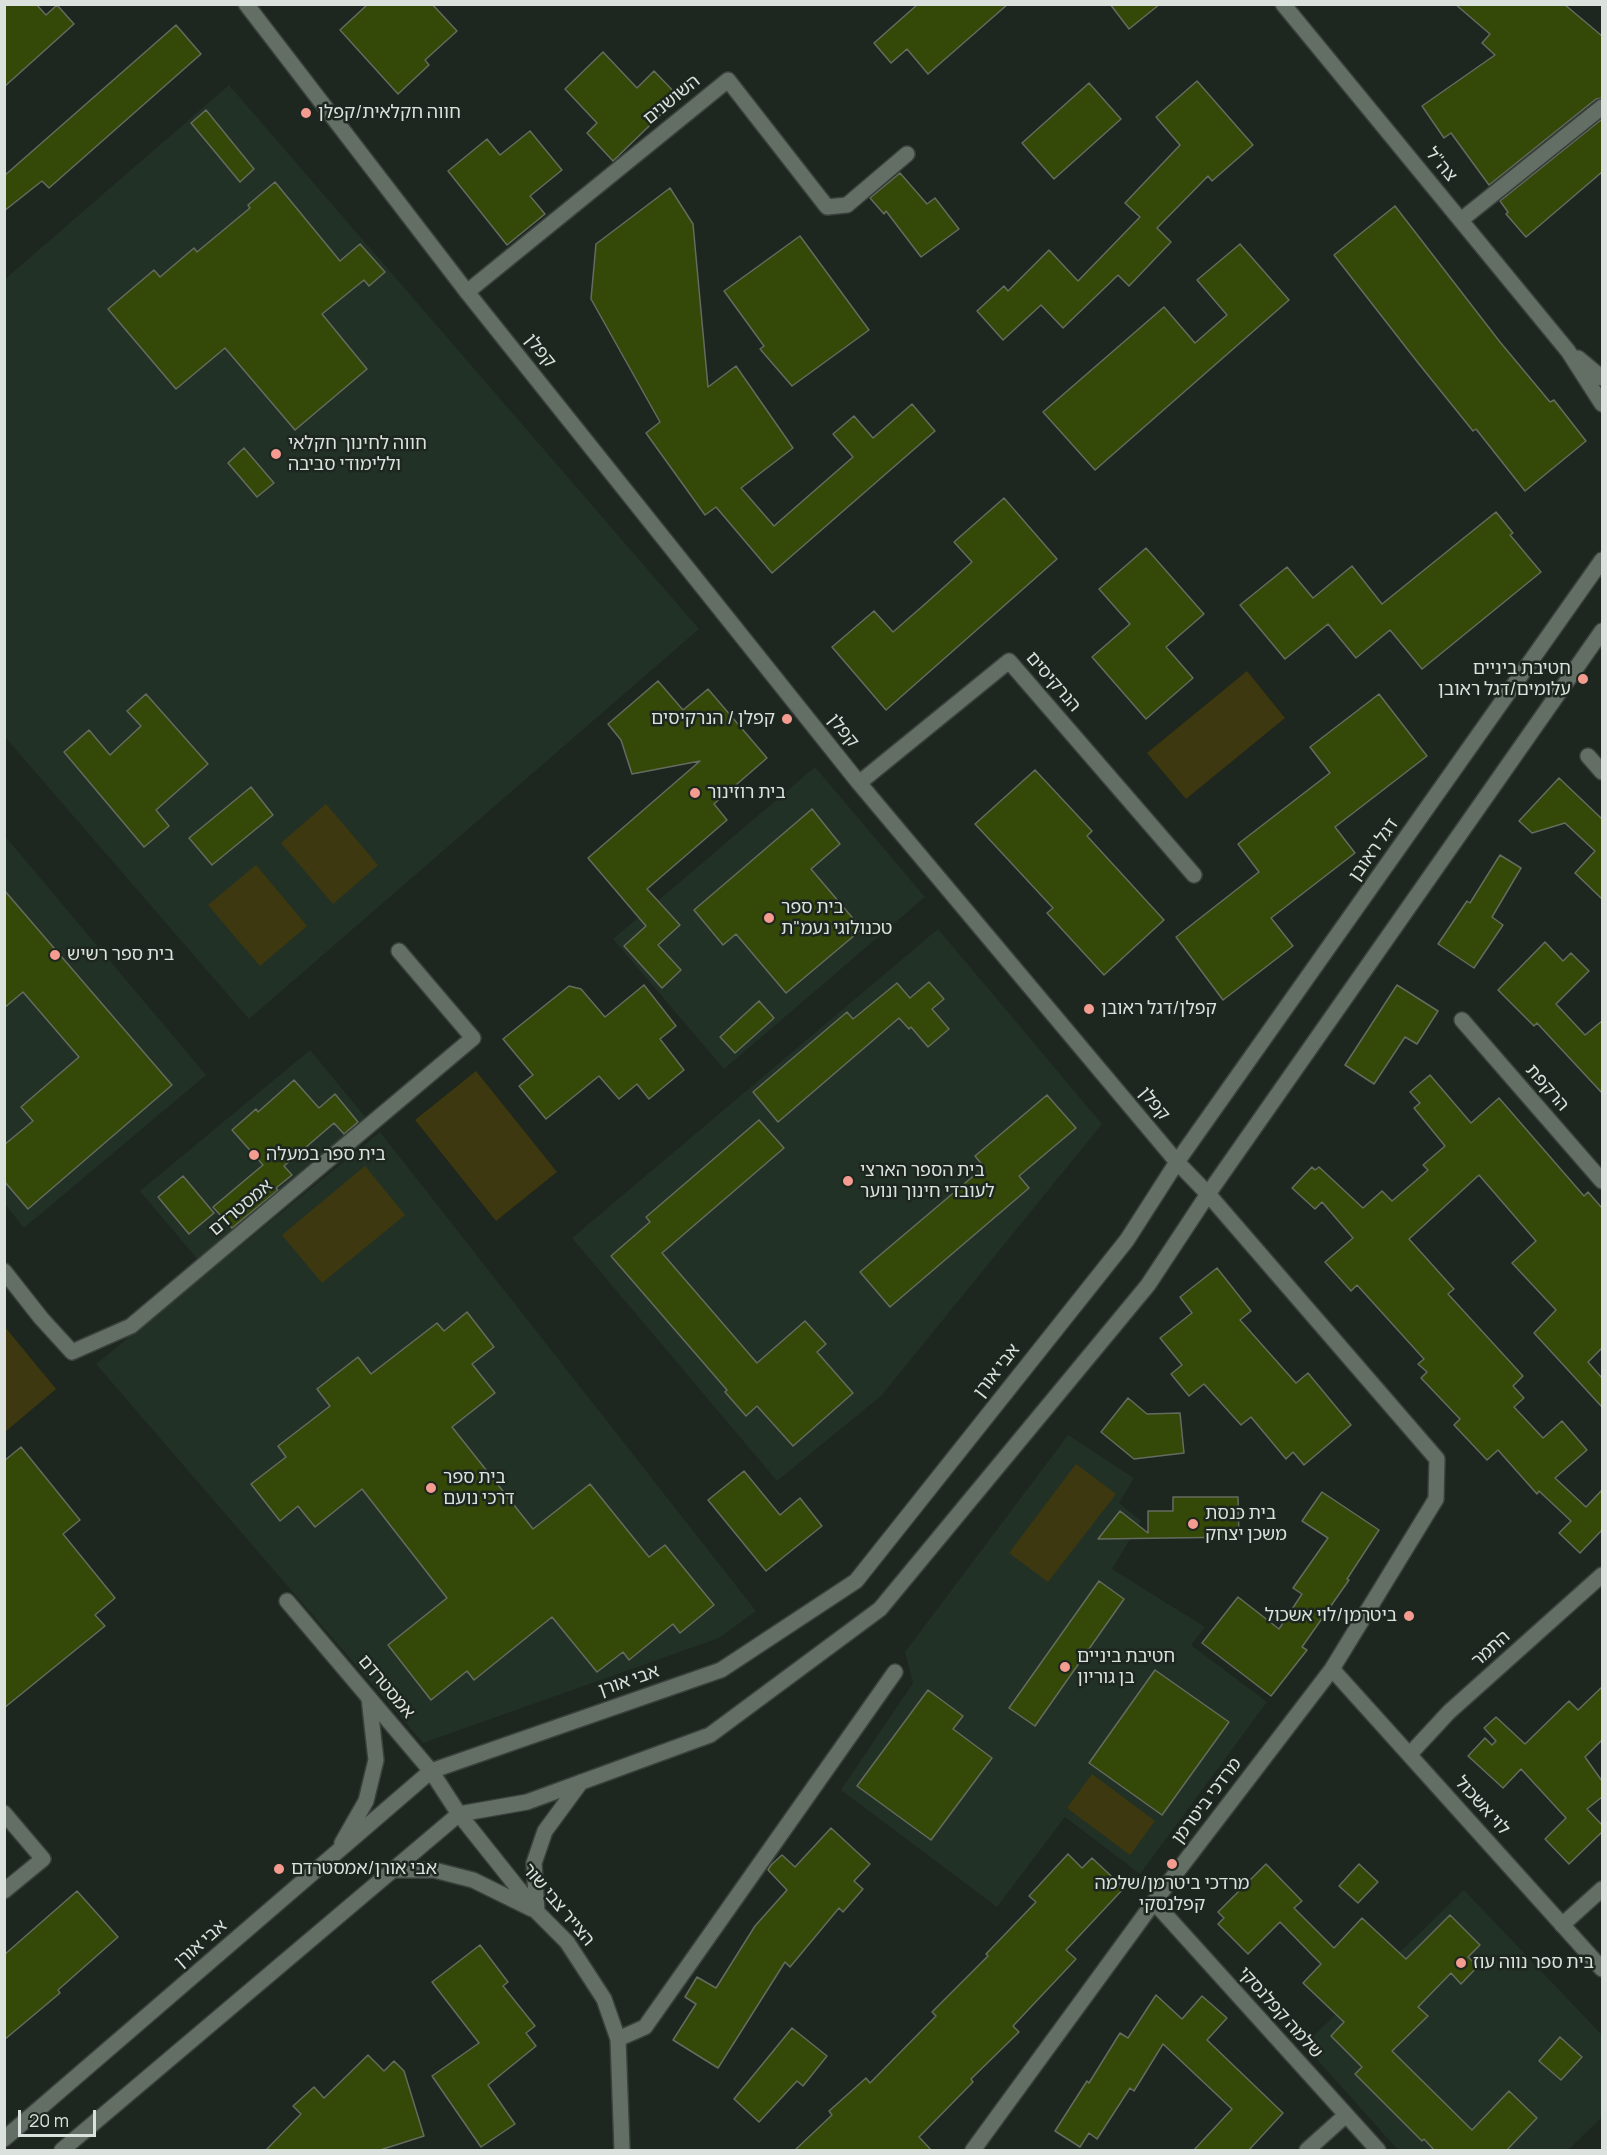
<!DOCTYPE html>
<meta charset="utf-8">
<style>
body{margin:0}
#map{position:relative;width:1607px;height:2155px;overflow:hidden;background:#1d261f;font-family:Manrope,sans-serif}
canvas{display:block}
.frame{position:absolute;inset:0;border:6px solid #dbe1dc;pointer-events:none}
.scale{position:absolute;left:18px;top:2110px;width:78px;height:27px;box-sizing:border-box;border:3px solid #dbe1dc;border-top:0;padding-left:8px;font-size:18px;line-height:21px;white-space:nowrap;color:#dbe1dc;-webkit-text-stroke:4px #1d261f;paint-order:stroke}
</style>
<div id="map">
<canvas width="1607" height="2155"></canvas>
<div class="frame"></div>
<div class="scale">20 m</div>
</div>
<script>
const ctx = document.querySelector('canvas').getContext('2d');
ctx.lineJoin = 'round';
function fillPath(path, color) { ctx.fillStyle = color; ctx.fill(path, 'evenodd'); }
const toPath = rows => new Path2D(rows.map(r => 'M' + r).join(''));
function strokePath(path, color, width, dash) { ctx.strokeStyle = color; ctx.lineWidth = width; ctx.lineCap = dash ? 'butt' : 'round'; ctx.setLineDash(dash || []); ctx.stroke(path); }
function write(font, color, halo, rows, align = 'center') {
  ctx.font = font + ' Manrope,"Noto Sans Hebrew",sans-serif'; ctx.lineWidth = 5; ctx.setLineDash([]); ctx.textBaseline = 'middle'; ctx.strokeStyle = halo; ctx.fillStyle = color; for (const [text, x, y, turn = 0] of rows) {
    ctx.save(); ctx.translate(x, y); ctx.rotate((+turn || 0) * Math.PI / 180); ctx.textAlign = isNaN(turn) ? turn : align; if (halo) ctx.strokeText(text, 0, 0); ctx.fillText(text, 0, 0); ctx.restore();
  }
}
const built = toPath([
 [229,85,699,629,249,1019,5,737,4,280],
 [815,767,925,897,724,1069,613,939],
 [4,835,206,1075,24,1228,5,1204],
 [938,929,1102,1124,881,1396,777,1481,572,1238],
 [310,1050,367,1119,198,1260,140,1191],
 [380,1132,756,1611,719,1638,423,1743,96,1364],
 [1068,1435,1134,1478,1119,1503,1141,1521,1112,1569,1205,1627,1191,1645,1267,1702,1140,1874,1065,1817,997,1907,841,1790,913,1683,905,1652],
 [1464,1890,1602,2035,1602,2117,1568,2150,1398,2150,1304,2045]
]);
const green = toPath([
 [1247,671,1285,718,1186,799,1147,753],
 [326,804,378,865,333,904,281,843],
 [256,865,307,926,260,966,208,905],
 [476,1071,557,1172,496,1221,415,1120],
 [365,1166,405,1215,322,1283,282,1235],
 [5,1327,56,1389,5,1432,4,1432],
 [1076,1464,1116,1494,1048,1582,1009,1553],
 [1092,1774,1155,1821,1130,1855,1067,1808]
]);
const building = toPath([
 [4,4,36,4,46,15,57,5,74,24,4,87,4,4],
 [368,4,432,4,457,31,425,60,429,65,398,94,340,30,368,4],
 [918,4,1008,4,928,74,907,49,891,63,874,43,918,4],
 [1110,4,1160,4,1129,29,1110,4],
 [1455,4,1564,4,1602,36,1602,98,1596,99,1489,185,1451,133,1444,138,1422,106,1495,55,1482,43,1490,34,1455,4],
 [176,25,201,54,49,188,42,181,4,211,4,176,176,25],
 [603,52,637,88,654,71,679,97,613,161,587,133,597,123,565,89,603,52],
 [1197,81,1253,145,1212,181,1208,176,1157,228,1171,242,1129,286,1118,275,1063,328,1041,305,1003,340,977,311,1004,286,1008,291,1049,250,1078,281,1140,217,1125,203,1180,145,1156,117,1197,81],
 [1089,83,1121,119,1054,179,1022,143,1089,83],
 [206,110,254,169,240,182,191,123,206,110],
 [1602,119,1602,172,1526,237,1506,214,1508,212,1500,201,1602,119],
 [530,131,562,170,530,196,545,214,507,245,448,171,487,139,500,155,530,131],
 [900,173,927,204,935,198,959,229,921,257,886,211,884,214,870,198,900,173],
 [275,182,340,261,360,244,385,272,369,286,364,280,322,314,367,369,295,430,225,348,176,389,108,309,154,270,160,277,194,248,197,252,250,208,248,205,275,182],
 [670,188,693,224,708,387,736,366,793,448,741,488,774,526,853,457,833,434,854,416,873,438,912,404,935,431,772,573,716,507,705,515,646,433,660,422,591,299,596,244,670,188],
 [1395,206,1500,342,1550,402,1554,400,1586,441,1525,491,1476,429,1473,431,1419,364,1334,255,1395,206],
 [800,236,869,330,792,386,760,349,764,346,724,291,800,236],
 [1240,244,1289,300,1095,470,1043,412,1164,307,1195,343,1227,315,1197,280,1240,244],
 [244,448,274,483,257,497,228,463,244,448],
 [1004,498,1057,559,886,710,832,647,874,611,893,632,925,604,972,562,954,542,1004,498],
 [1496,512,1513,533,1510,535,1541,572,1422,669,1390,630,1356,658,1328,624,1285,659,1240,605,1287,567,1313,598,1352,566,1382,604,1496,512],
 [1146,548,1204,614,1166,647,1193,678,1146,719,1092,657,1130,624,1099,589,1146,548],
 [658,681,683,710,708,689,767,758,714,804,727,820,647,889,680,925,658,945,681,970,662,988,624,946,646,926,588,858,700,761,632,774,621,740,608,724,658,681],
 [146,694,208,764,156,810,169,826,144,847,64,752,89,730,110,755,141,726,127,711,146,694],
 [1379,694,1427,756,1335,827,1355,853,1271,918,1293,946,1223,1000,1176,937,1259,872,1238,844,1330,773,1310,747,1379,694],
 [1035,770,1092,831,1087,836,1164,920,1104,975,1047,913,1053,908,975,824,1035,770],
 [1559,778,1602,819,1602,899,1575,873,1595,851,1565,823,1532,833,1519,821,1559,778],
 [251,787,273,815,212,865,189,838,251,787],
 [812,809,840,844,811,869,862,929,786,993,736,934,723,945,694,910,812,809],
 [1500,855,1521,868,1492,917,1503,925,1474,968,1438,944,1467,901,1470,903,1500,855],
 [4,890,172,1085,28,1209,4,1181,4,1145,33,1121,21,1107,79,1057,23,992,4,1008,4,890],
 [1545,942,1563,961,1571,953,1589,971,1556,1004,1585,1035,1602,1021,1602,1093,1537,1023,1534,1026,1498,990,1545,942],
 [929,982,944,999,932,1009,949,1029,928,1047,911,1027,909,1029,899,1018,778,1122,753,1092,847,1012,853,1019,897,983,910,998,929,982],
 [644,985,676,1026,660,1039,684,1070,649,1099,637,1084,619,1099,599,1076,546,1119,519,1086,533,1075,503,1039,569,986,581,989,605,1017,644,985],
 [1397,985,1438,1011,1417,1044,1405,1037,1374,1084,1345,1065,1397,985],
 [759,1001,774,1018,735,1053,720,1037,759,1001],
 [1430,1075,1471,1123,1499,1098,1584,1196,1588,1192,1602,1208,1602,1348,1588,1362,1602,1378,1602,1407,1534,1333,1556,1310,1512,1263,1536,1241,1479,1175,1409,1239,1454,1289,1448,1294,1523,1376,1513,1386,1524,1398,1514,1407,1543,1438,1562,1421,1587,1450,1555,1478,1586,1507,1602,1490,1602,1530,1580,1553,1559,1533,1571,1521,1539,1491,1537,1494,1498,1450,1487,1460,1454,1425,1460,1419,1421,1378,1427,1372,1418,1364,1424,1359,1357,1285,1351,1291,1325,1262,1353,1238,1322,1202,1315,1209,1292,1188,1312,1167,1315,1170,1319,1167,1363,1208,1382,1191,1392,1201,1428,1170,1423,1165,1445,1146,1414,1108,1420,1103,1410,1092,1430,1075],
 [294,1080,319,1108,335,1094,358,1122,344,1134,334,1123,284,1166,292,1175,276,1188,278,1190,232,1228,213,1207,263,1165,232,1130,256,1109,258,1112,294,1080],
 [1047,1095,1076,1128,1019,1176,1029,1188,890,1307,860,1272,984,1167,975,1156,1047,1095],
 [759,1120,784,1148,662,1253,757,1363,805,1321,826,1344,817,1352,853,1393,793,1446,757,1406,746,1416,725,1392,727,1390,611,1256,650,1222,646,1217,759,1120],
 [183,1176,214,1213,189,1234,158,1197,183,1176],
 [1217,1268,1251,1311,1240,1320,1296,1383,1308,1373,1351,1425,1304,1465,1293,1452,1286,1459,1251,1417,1241,1425,1204,1384,1189,1396,1171,1374,1182,1365,1160,1338,1192,1313,1180,1297,1217,1268],
 [467,1312,494,1347,472,1364,495,1393,452,1427,533,1529,590,1484,649,1557,665,1545,714,1605,680,1633,673,1624,629,1660,623,1652,597,1672,552,1617,474,1680,467,1671,431,1700,388,1645,447,1598,362,1489,315,1527,298,1506,280,1521,251,1484,286,1457,278,1446,330,1406,317,1389,358,1357,371,1374,437,1323,444,1331,467,1312],
 [1128,1398,1147,1414,1180,1413,1184,1453,1134,1459,1101,1432,1128,1398],
 [21,1447,80,1520,63,1534,115,1598,95,1615,105,1626,4,1708,4,1461,21,1447],
 [744,1471,780,1515,800,1498,822,1526,766,1571,708,1500,744,1471],
 [1322,1492,1379,1530,1347,1579,1349,1580,1302,1647,1307,1650,1271,1696,1202,1643,1238,1597,1279,1629,1302,1594,1293,1588,1328,1538,1302,1521,1322,1492],
 [1173,1497,1238,1497,1239,1537,1098,1539,1120,1511,1148,1533,1148,1511,1173,1511,1173,1497],
 [1099,1581,1124,1599,1035,1726,1009,1708,1099,1581],
 [1155,1670,1229,1722,1162,1815,1089,1763,1155,1670],
 [1602,1687,1602,1740,1585,1757,1602,1781,1602,1797,1587,1809,1602,1825,1602,1832,1569,1864,1545,1839,1566,1818,1521,1769,1503,1788,1468,1756,1485,1738,1492,1745,1496,1741,1484,1728,1496,1717,1525,1744,1569,1701,1578,1710,1602,1687],
 [928,1690,963,1716,953,1729,992,1758,931,1840,857,1786,928,1690],
 [831,1828,870,1864,854,1881,863,1889,843,1912,839,1908,790,1967,785,1962,718,2068,673,2040,696,2004,685,1997,697,1977,716,1988,755,1926,787,1890,768,1870,771,1865,782,1855,795,1867,831,1828],
 [1068,1854,1082,1868,1092,1858,1124,1888,1066,1950,1076,1959,1013,2026,1019,2032,971,2079,973,2082,919,2137,932,2151,794,2151,832,2115,829,2111,866,2078,870,2083,936,2016,932,2012,988,1956,986,1954,1036,1902,1029,1896,1068,1854],
 [1266,1864,1302,1901,1294,1908,1334,1948,1362,1918,1406,1959,1450,1915,1480,1945,1468,1957,1478,1966,1461,1984,1451,1973,1418,2007,1428,2016,1392,2051,1472,2130,1509,2091,1537,2118,1506,2151,1435,2151,1424,2139,1422,2141,1355,2074,1362,2067,1331,2036,1344,2022,1303,1983,1321,1964,1280,1922,1248,1954,1218,1924,1224,1918,1218,1912,1266,1864],
 [1359,1864,1378,1882,1358,1903,1339,1886,1359,1864],
 [77,1891,118,1937,58,1990,60,1993,4,2040,4,1955,77,1891],
 [480,1945,508,1982,503,1986,535,2026,526,2033,536,2046,488,2085,515,2124,481,2147,432,2076,479,2043,432,1982,480,1945],
 [1156,1995,1182,2019,1202,1996,1227,2018,1207,2040,1283,2113,1248,2151,1193,2151,1232,2109,1163,2044,1134,2091,1130,2088,1097,2139,1089,2133,1080,2147,1055,2131,1087,2081,1089,2083,1120,2033,1128,2038,1156,1995],
 [792,2028,827,2056,803,2086,797,2081,759,2122,734,2099,792,2028],
 [1560,2037,1582,2057,1561,2080,1539,2061,1560,2037],
 [368,2055,384,2071,394,2061,404,2071,424,2136,377,2151,265,2151,301,2114,293,2106,314,2087,324,2098,368,2055]
]);
const minor = toPath([
 [1461,220,1602,107],
 [467,292,728,80,827,207,847,205,907,154],
 [1588,756,1602,772],
 [859,783,1009,661,1194,875],
 [1462,1020,1602,1181],
 [4,1271,41,1318,72,1352,131,1326,473,1038,399,951],
 [287,1601,431,1771],
 [1410,1754,1449,1712,1602,1575],
 [4,1813,43,1859,4,1891],
 [1154,1902,1378,2150],
 [1562,1925,1602,1889],
 [618,2039,645,2027,895,1672],
 [1307,2150,1346,2115]
]);
const tertiary = toPath([
 [246,4,467,292,859,783,1177,1162,1208,1194,1437,1459,1436,1499,1332,1669,1154,1902,973,2150],
 [1283,4,1568,351,1602,404],
 [1578,358,1602,378],
 [1332,1669,1602,1969],
 [431,1771,459,1814,537,1912,567,1942,604,1999,618,2039,622,2150],
 [342,1843,366,1801,376,1760,369,1698],
 [393,1870,434,1870,473,1880,532,1909],
 [537,1912,534,1863,545,1831,581,1782],
 [4,2139,431,1771,721,1670,856,1581,1127,1240,1177,1162,1602,560],
 [62,2150,459,1814,527,1802,710,1735,880,1609,1148,1285,1208,1194,1602,631]
]);
const markers = [
 [306,113,6,"#f59c91"],
 [276,454,6,"#f59c91"],
 [1583,679,6,"#f59c91"],
 [787,719,6,"#f59c91"],
 [695,793,6,"#f59c91"],
 [769,918,6,"#f59c91"],
 [55,955,6,"#f59c91"],
 [1089,1009,6,"#f59c91"],
 [254,1155,6,"#f59c91"],
 [848,1181,6,"#f59c91"],
 [431,1488,6,"#f59c91"],
 [1193,1524,6,"#f59c91"],
 [1409,1616,6,"#f59c91"],
 [1065,1667,6,"#f59c91"],
 [1172,1864,6,"#f59c91"],
 [279,1869,6,"#f59c91"],
 [1461,1963,6,"#f59c91"]
];
const streetNames = [
 ["השושנים",672,100,-39],
 ["צה\"ל",1441,165,50],
 ["קפלן",540,351,51],
 ["הנרקיסים",1053,682,49],
 ["קפלן",843,731,51],
 ["דגל ראובן",1374,850,-55],
 ["הרקפת",1547,1088,49],
 ["קפלן",1154,1104,50],
 ["אמסטרדם",241,1208,-40],
 ["אבי אורן",997,1371,-52],
 ["התמר",1491,1649,-42],
 ["אבי אורן",629,1681,-19],
 ["אמסטרדם",386,1687,50],
 ["מרדכי ביטרמן",1207,1801,-53],
 ["לוי אשכול",1482,1806,48],
 ["הצייר צבי שור",558,1905,50],
 ["אבי אורן",201,1944,-41],
 ["שלמה קפלנסקי",1280,2013,48]
];
const poiNames = [
 ["חווה חקלאית/קפלן",318,113],
 ["חווה לחינוך חקלאי",288,444],
 ["וללימודי סביבה",288,465],
 ["חטיבת ביניים",1571,669,"right"],
 ["עלומים/דגל ראובן",1571,690,"right"],
 ["קפלן / הנרקיסים",775,719,"right"],
 ["בית רוזינור",707,793],
 ["בית ספר",781,908],
 ["טכנולוגי נעמ\"ת",781,929],
 ["בית ספר רשיש",67,955],
 ["קפלן/דגל ראובן",1101,1009],
 ["בית ספר במעלה",266,1155],
 ["בית הספר הארצי",860,1171],
 ["לעובדי חינוך ונוער",860,1192],
 ["בית ספר",443,1478],
 ["דרכי נועם",443,1499],
 ["בית כנסת",1205,1514],
 ["משכן יצחק",1205,1535],
 ["ביטרמן/לוי אשכול",1397,1616,"right"],
 ["חטיבת ביניים",1077,1657],
 ["בן גוריון",1077,1678],
 ["אבי אורן/אמסטרדם",291,1869],
 ["מרדכי ביטרמן/שלמה",1172,1884,"center"],
 ["קפלנסקי",1172,1905,"center"],
 ["בית ספר נווה עוז",1473,1963]
];
fillPath(built, '#223126');
fillPath(green, '#3d380f');
fillPath(building, '#344807');
strokePath(building, '#666b5f', 1.5);
strokePath(minor, '#3a413c', 18);
strokePath(tertiary, '#3a413c', 18);
strokePath(minor, '#636f65', 15);
strokePath(tertiary, '#636f65', 15);
for (const [x, y, r, color] of markers) { const dot = new Path2D(); dot.arc(x, y, r, 0, 2 * Math.PI); ctx.fillStyle = color; ctx.fill(dot); strokePath(dot, '#1d261f', 2); }
write('18px', '#dbe1dc', '#1d261f', streetNames);
write('18px', '#dbe1dc', '#1d261f', poiNames, 'left');
</script>
